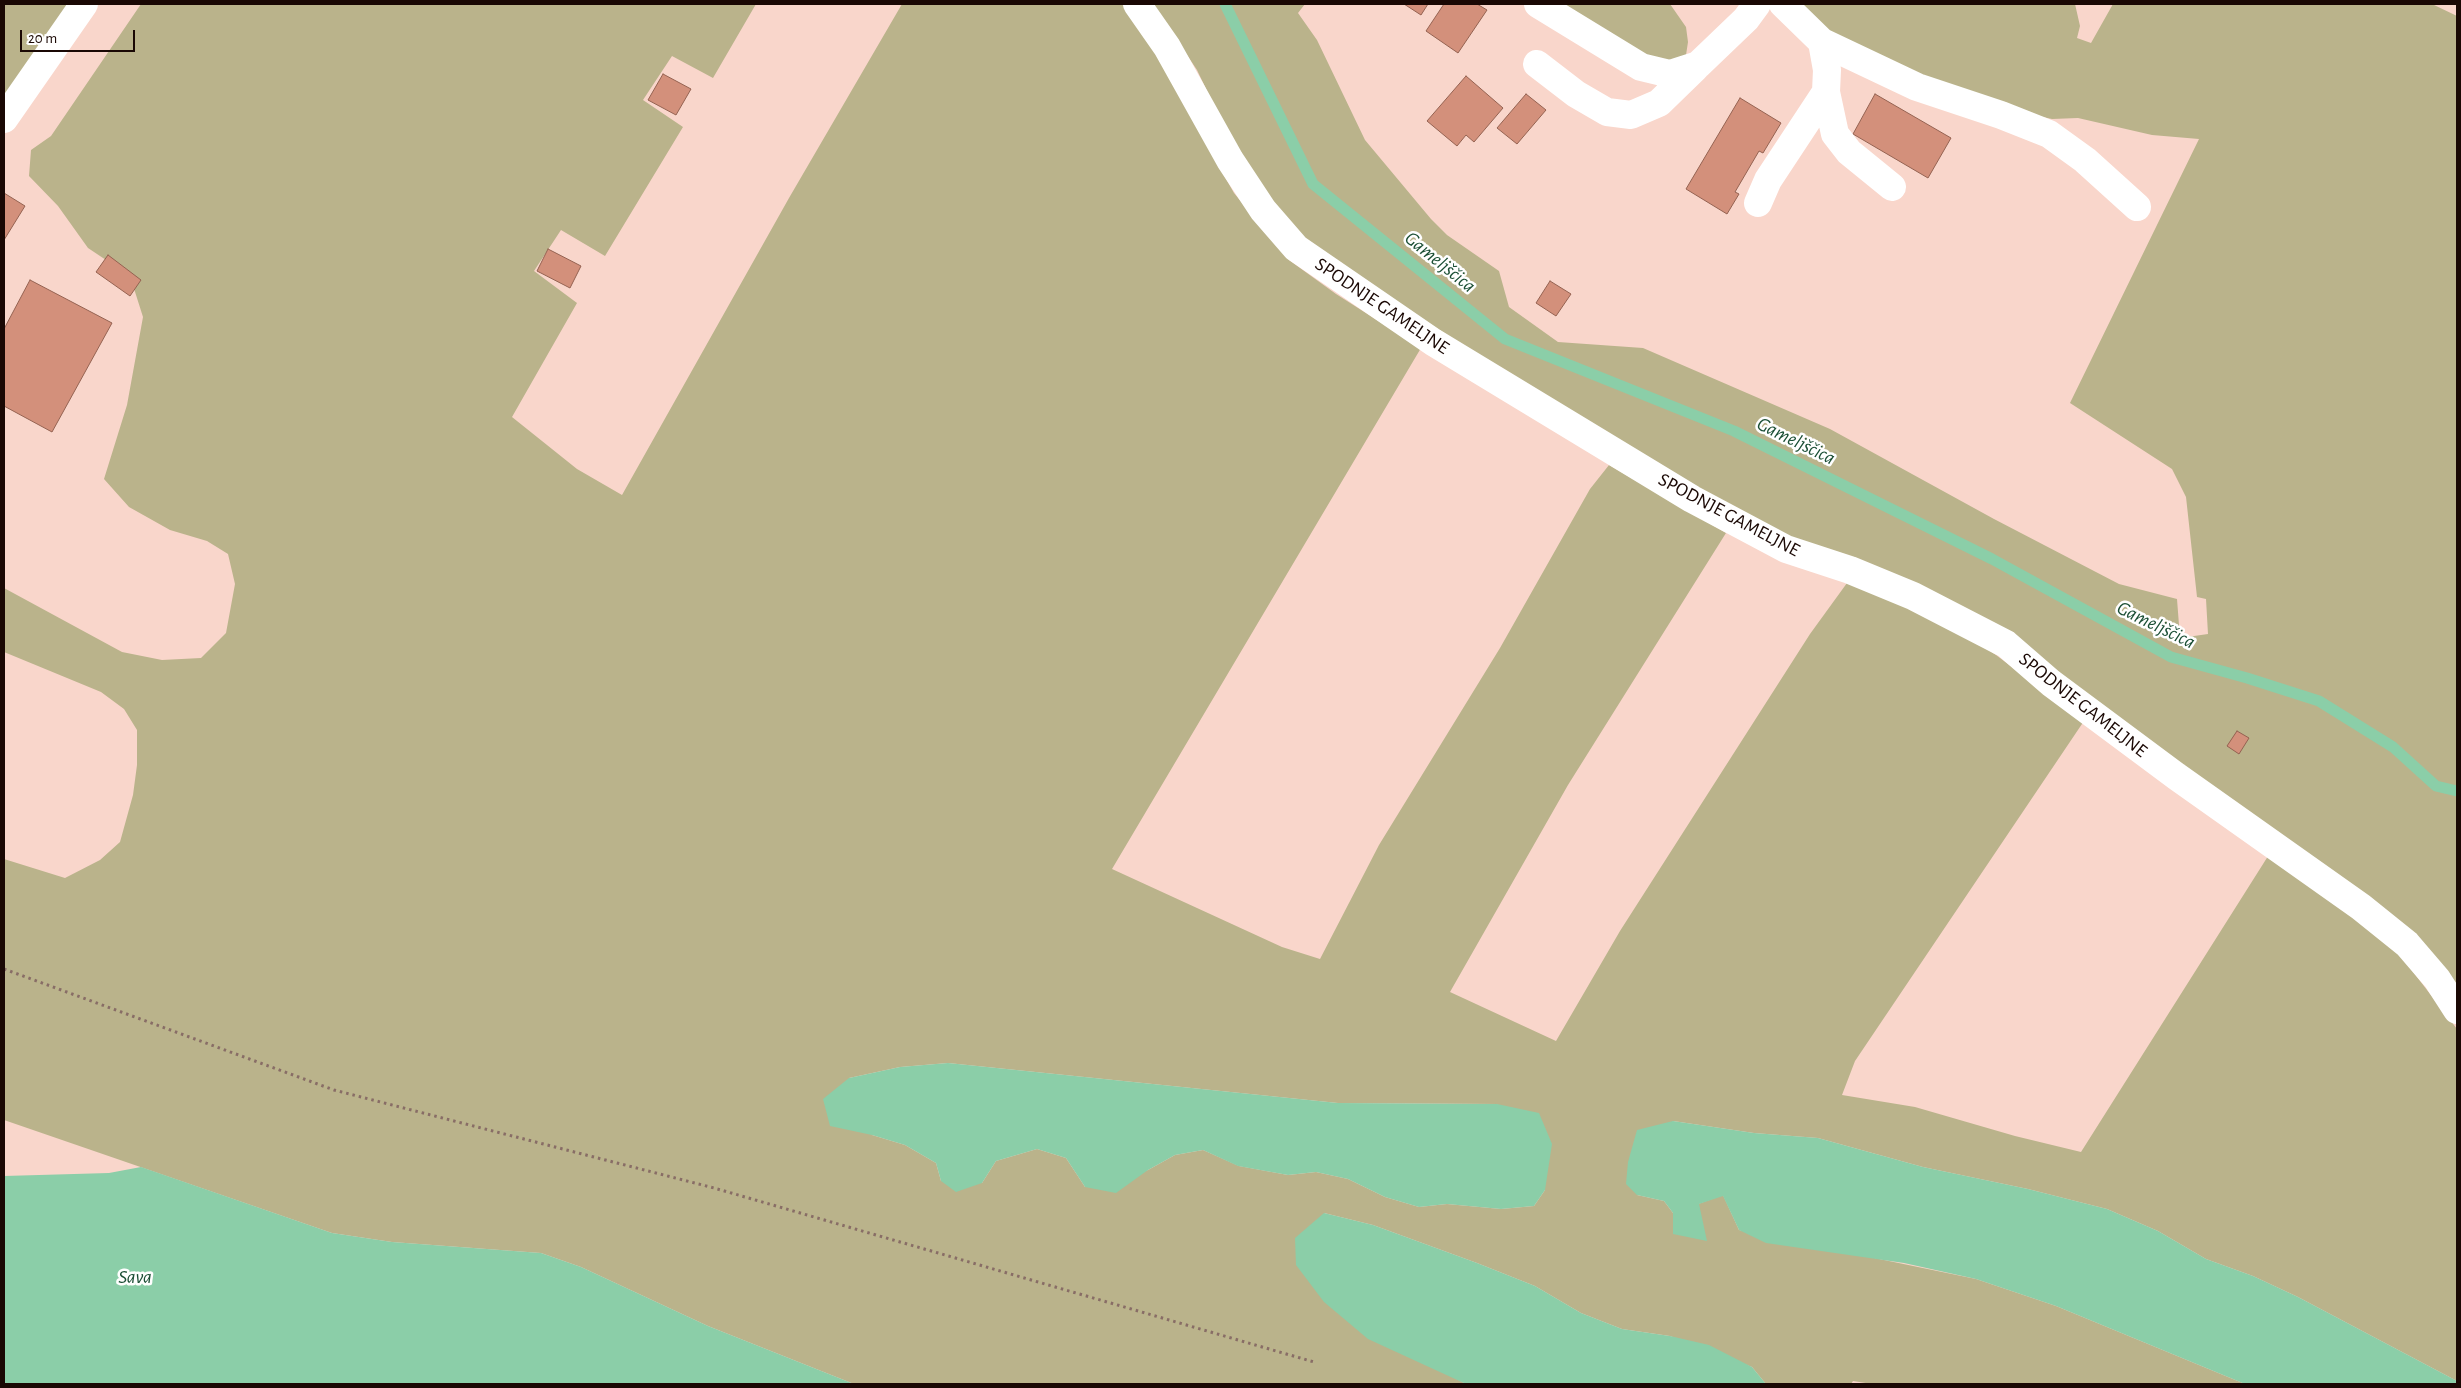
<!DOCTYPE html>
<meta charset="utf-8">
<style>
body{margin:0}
#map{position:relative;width:2461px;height:1388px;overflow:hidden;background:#f9d6cb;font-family:"Alegreya Sans",sans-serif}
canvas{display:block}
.frame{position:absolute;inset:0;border:5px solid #1a0804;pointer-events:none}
.scale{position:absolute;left:20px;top:30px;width:115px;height:22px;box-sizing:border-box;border:2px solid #1a0804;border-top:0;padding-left:6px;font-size:15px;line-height:18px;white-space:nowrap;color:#1a0804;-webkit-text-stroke:4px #fff;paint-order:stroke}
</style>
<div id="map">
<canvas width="2461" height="1388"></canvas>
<div class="frame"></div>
<div class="scale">20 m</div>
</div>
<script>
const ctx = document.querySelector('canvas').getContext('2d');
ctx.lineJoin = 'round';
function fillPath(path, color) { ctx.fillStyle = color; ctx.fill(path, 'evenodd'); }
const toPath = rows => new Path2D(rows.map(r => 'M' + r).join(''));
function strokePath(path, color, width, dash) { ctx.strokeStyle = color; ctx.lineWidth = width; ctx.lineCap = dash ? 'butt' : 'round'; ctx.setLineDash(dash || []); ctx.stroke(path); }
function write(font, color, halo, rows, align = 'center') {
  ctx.font = font + ' "Alegreya Sans",sans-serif'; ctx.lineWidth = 5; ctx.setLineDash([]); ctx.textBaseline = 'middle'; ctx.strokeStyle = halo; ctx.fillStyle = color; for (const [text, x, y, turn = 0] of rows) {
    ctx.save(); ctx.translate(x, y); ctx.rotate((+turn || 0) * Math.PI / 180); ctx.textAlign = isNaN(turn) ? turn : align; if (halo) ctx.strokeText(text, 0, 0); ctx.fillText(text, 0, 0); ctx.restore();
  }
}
const green = toPath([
 [4,4,72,4,4,101],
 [141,4,756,4,713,78,672,56,643,100,683,127,605,256,561,230,534,271,577,303,512,417,577,469,622,495,789,198,902,4,1122,4,1151,46,1234,193,1289,260,1336,294,1421,348,1112,869,1282,947,1320,959,1379,845,1500,648,1590,489,1609,465,1726,533,1568,785,1450,992,1556,1041,1620,931,1810,634,1847,583,1911,607,1956,629,1996,655,2084,721,1855,1061,1842,1095,1915,1107,2015,1136,2081,1152,2270,853,2397,951,2457,1029,2457,1381,2298,1297,2253,1276,2206,1259,2158,1231,2107,1209,2028,1189,1923,1167,1818,1138,1754,1133,1673,1121,1637,1195,1664,1201,1673,1213,1723,1195,1739,1230,1976,1279,2056,1306,2245,1384,1872,1384,1853,1381,1851,1384,1766,1384,1752,1367,1670,1336,1622,1329,1581,1313,1535,1286,1477,1263,1373,1225,1324,1213,1451,1376,1466,1384,854,1384,708,1326,581,1267,541,1253,392,1242,332,1233,4,1120,4,859,65,878,100,860,120,842,133,795,137,765,137,730,124,709,101,692,4,652,4,588,122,652,162,660,201,658,226,633,235,584,228,554,207,541,170,530,129,507,104,479,127,405,143,317,130,276,88,248,58,206,29,176,31,150,51,136],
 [948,1063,1338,1103,1497,1104,1545,1190,1534,1206,1501,1209,1447,1204,1419,1207,1385,1197,1348,1179,1316,1172,1288,1175,1239,1166,1203,1150,1175,1155,1148,1170,1085,1187,1066,1158,1037,1149,996,1161,982,1183,941,1181,936,1163,905,1145,872,1135,849,1078,900,1067],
 [1153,4,1305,4,1298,13,1317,40,1365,140,1431,219,1447,235,1499,271,1509,307,1558,342,1643,348,1830,429,1994,519,2119,584,2177,599,2180,638,2208,634,2206,599,2197,597,2186,497,2172,469,2070,403,2199,139,2152,135,2078,118,2052,119,2019,112,1968,96,1835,35,1797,4,2075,4,2080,26,2077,38,2091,43,2113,4,2432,4,2457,16,2457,994,2015,637,1799,543,1723,502,1561,408,1357,277,1302,239,1261,189,1228,135,1197,70],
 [1557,4,1670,4,1686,27,1688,42,1686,55,1670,63,1642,60]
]);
const water = toPath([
 [948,1063,1338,1103,1497,1104,1539,1113,1552,1144,1545,1190,1534,1206,1501,1209,1447,1204,1419,1207,1385,1197,1348,1179,1316,1172,1288,1175,1238,1166,1203,1150,1175,1155,1148,1170,1116,1193,1085,1187,1066,1158,1037,1149,996,1161,982,1183,956,1192,941,1181,936,1163,905,1145,872,1135,830,1126,823,1099,849,1078,900,1067],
 [1673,1121,1754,1133,1818,1138,1923,1167,2028,1189,2107,1209,2158,1231,2206,1259,2253,1276,2298,1297,2457,1381,2457,1384,2245,1384,2056,1306,1976,1279,1904,1263,1766,1243,1739,1230,1723,1196,1699,1204,1707,1241,1673,1234,1673,1213,1664,1201,1637,1195,1626,1184,1628,1162,1637,1130],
 [141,1167,332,1233,392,1242,541,1253,581,1267,708,1326,854,1384,4,1384,4,1176,109,1173],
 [1324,1213,1373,1225,1477,1263,1535,1286,1581,1313,1622,1329,1670,1336,1709,1345,1752,1367,1766,1384,1466,1384,1368,1339,1324,1302,1296,1265,1295,1238]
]);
const stream = toPath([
 [1225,4,1313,184,1505,339,1734,431,1992,559,2171,657,2247,678,2319,701,2393,747,2436,786,2457,791]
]);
const building = toPath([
 [1404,4,1428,4,1421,15,1404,4],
 [1444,4,1477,4,1487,10,1458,53,1426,31,1444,4],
 [663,74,691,89,676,115,648,100,663,74],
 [1466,76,1503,108,1474,142,1466,135,1457,146,1427,121,1466,76],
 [1526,94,1546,110,1517,144,1497,128,1526,94],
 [1875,94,1951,138,1928,178,1853,134,1875,94],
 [1740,98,1781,123,1763,153,1759,151,1735,192,1739,194,1727,214,1686,189,1740,98],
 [4,193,25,206,4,240,4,193],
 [548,249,581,266,570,288,537,271,548,249],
 [108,255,141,280,130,296,96,272,108,255],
 [30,280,112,323,52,432,4,406,4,329,30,280],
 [1550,281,1571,294,1556,316,1536,303,1550,281],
 [2237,731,2249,738,2239,754,2227,746,2237,731]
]);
const path = toPath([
 [4,969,334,1090,714,1188,1314,1362]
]);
const minor = toPath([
 [1137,4,1167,47,1230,160,1263,210,1296,248,1433,342,1692,499,1786,549,1850,570,1913,596,2006,644,2051,683,2176,776,2361,907,2407,944,2437,979,2457,1010],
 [1538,4,1641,67,1670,74,1698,65,1746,19,1757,4],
 [1783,4,1822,42,1917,87,2001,115,2049,134,2085,160,2137,207],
 [1822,42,1827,70,1826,92,1835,134,1849,152,1892,187],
 [1537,64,1576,94,1607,112,1631,115,1659,103,1695,68],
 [4,119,84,4],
 [1758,203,1768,180,1826,92]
]);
const streetNames = [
 ["SPODNJE GAMELJNE",1382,306,34],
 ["SPODNJE GAMELJNE",1729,515,28],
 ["SPODNJE GAMELJNE",2083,705,38]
];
const waterNames = [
 ["Gameljščica",1440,262,39],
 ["Gameljščica",1796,441,26],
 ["Gameljščica",2156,625,26],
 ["Sava",135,1277]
];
fillPath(green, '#bab38b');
fillPath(water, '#8bcea8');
strokePath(stream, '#8bcea8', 11);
fillPath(building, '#d3907b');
strokePath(building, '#946251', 1);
strokePath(path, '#886d66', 3, [2.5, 4]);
strokePath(minor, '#fff', 28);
write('19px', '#1a0804', '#fff', streetNames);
write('italic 20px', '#1a4e34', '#fff', waterNames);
</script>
